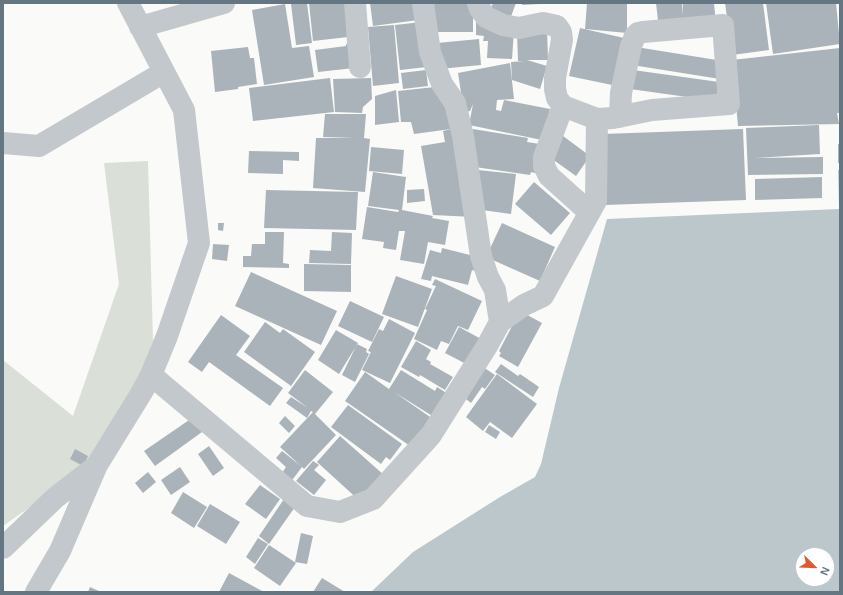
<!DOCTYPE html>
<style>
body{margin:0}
#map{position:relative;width:843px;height:595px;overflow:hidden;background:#fafaf8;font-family:Arial,sans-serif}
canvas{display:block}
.frame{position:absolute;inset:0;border:4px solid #657683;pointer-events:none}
.north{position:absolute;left:795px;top:547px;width:40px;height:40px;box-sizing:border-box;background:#fff;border:1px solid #c1c8cd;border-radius:50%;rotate:113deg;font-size:11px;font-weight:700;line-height:16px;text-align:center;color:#657683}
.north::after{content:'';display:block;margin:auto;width:14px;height:18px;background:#e4572e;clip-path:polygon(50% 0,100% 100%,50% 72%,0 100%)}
</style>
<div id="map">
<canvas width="843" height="595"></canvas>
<div class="frame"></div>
<div class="north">N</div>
</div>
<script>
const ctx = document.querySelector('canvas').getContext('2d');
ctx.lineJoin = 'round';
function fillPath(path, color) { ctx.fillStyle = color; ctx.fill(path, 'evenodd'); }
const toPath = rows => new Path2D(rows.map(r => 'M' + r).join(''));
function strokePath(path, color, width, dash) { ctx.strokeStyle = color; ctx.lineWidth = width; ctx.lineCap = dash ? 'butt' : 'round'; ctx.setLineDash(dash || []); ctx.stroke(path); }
const green = toPath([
 [148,161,153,341,135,388,94,462,3,526,3,360,73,416,119,284,104,163]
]);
const water = toPath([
 [838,170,840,170,840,592,371,592,413,552,500,497,535,477,541,464,559,388,607,219,839,209],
 [803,555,827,555,827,579,803,579]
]);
const building = toPath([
 [300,3,307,3,312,43,296,45,291,4],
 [309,3,345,3,348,37,313,41],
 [370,3,385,3,385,4,416,3,418,20,373,26],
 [429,3,473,3,473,32,429,32],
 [493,3,516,3,509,22,489,13],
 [522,3,540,3,540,4,522,5],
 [587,3,627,3,627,33,585,29],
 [656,3,682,3,683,15,683,3,714,3,716,24,659,29],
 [725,3,763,3,769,50,732,55],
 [766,3,836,3,840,44,773,54],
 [285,4,292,48,309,46,314,77,264,85,252,10],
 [422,22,427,67,400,70,395,25],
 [476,22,514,30,512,59,487,58,488,41,483,41,484,36,476,35],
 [394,25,399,83,373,86,368,27],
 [580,28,624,38,612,85,569,76],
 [547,29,548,60,527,60,547,66,540,89,512,80,511,62,525,61,518,61,517,33],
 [479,39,481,65,439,69,437,43],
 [351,43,354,68,318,72,315,50,346,46,346,44],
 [248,47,250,58,254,58,257,84,238,87,238,89,215,92,211,51],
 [636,47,723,61,720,79,632,65],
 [840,48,840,113,837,113,839,124,738,126,732,60],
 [510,63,514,99,497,100,496,110,501,111,504,100,550,109,542,140,469,125,473,104,470,111,464,112,458,73],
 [426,70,428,86,403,89,401,73],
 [633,70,719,82,716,101,630,89],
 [330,78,334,112,253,121,249,88],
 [371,78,372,99,363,107,362,113,335,112,333,79],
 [435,87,450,103,474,217,433,215,421,146,445,142,443,131,451,129,414,134,411,122,401,122,398,91],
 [396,90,399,122,375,125,375,96],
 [325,114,366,114,364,138,370,139,365,192,313,188,316,138,355,138,323,137],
 [819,125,820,154,755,158,823,157,823,174,748,175,746,128],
 [473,129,528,138,527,142,540,144,535,173,531,172,530,175,468,166],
 [743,129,746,200,605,205,603,134],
 [563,136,590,156,576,176,548,156],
 [838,144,840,144,840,163,838,163],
 [371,147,404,150,402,174,369,171],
 [249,151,299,152,299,161,283,160,283,174,248,173],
 [478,170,516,174,511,214,482,210],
 [373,172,406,177,402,210,433,216,432,218,449,221,445,245,428,242,424,264,400,260,405,231,399,231,396,250,383,248,384,242,362,239,367,207,398,212,399,210,368,206],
 [822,177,822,198,755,200,755,179],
 [534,182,570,213,551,235,515,204],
 [424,189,425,201,407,203,407,190],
 [266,190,358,192,356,230,264,228],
 [218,223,224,223,223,231,218,230],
 [502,223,555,247,540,281,486,257],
 [265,232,284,232,283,263,289,264,289,268,243,267,243,256,251,256,252,244,265,244],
 [332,232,352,233,351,264,309,263,310,250,331,251],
 [213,244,229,245,227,261,212,259],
 [442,248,478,257,475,271,472,270,468,285,432,276,431,281,421,279,430,250,441,253],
 [304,264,351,265,351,292,304,291],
 [251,272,337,311,321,345,235,306],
 [396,276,432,289,418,327,382,314],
 [435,279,482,301,468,330,458,326,449,344,441,341,437,350,414,339,427,310,425,309,436,286,432,285],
 [350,301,384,317,372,342,338,326],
 [520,311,542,323,518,367,499,356,501,353,499,351],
 [221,315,250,336,236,355,283,388,270,406,209,362,202,372,188,362],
 [389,319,415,333,390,383,362,370,371,352,368,351,379,329,383,331],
 [265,322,280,333,283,329,315,352,291,386,244,352],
 [459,327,483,340,470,366,445,353],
 [336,330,358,343,339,374,318,360],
 [416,341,431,350,426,359,431,362,430,364,453,377,445,390,420,375,419,377,401,367],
 [357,344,367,349,366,352,369,354,355,382,342,375],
 [501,364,518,376,520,374,539,387,533,397,495,372],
 [483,367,495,375,485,389,482,387,471,403,462,396],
 [305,370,333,392,315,414,336,435,304,469,302,467,290,483,282,473,286,467,276,458,282,451,301,466,280,447,313,412,311,411,307,418,286,403,291,397,308,408,288,393],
 [401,370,435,391,437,387,448,394,434,417,394,392,433,419,413,448,345,401,365,372,389,389],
 [497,374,537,404,512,438,490,422,483,431,466,417],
 [348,405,402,444,390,460,386,457,381,464,331,427],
 [285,416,295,426,289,433,279,423],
 [192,418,202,432,155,466,144,451],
 [489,425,500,432,496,439,485,432],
 [340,436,385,476,362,503,317,462],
 [209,446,224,468,213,476,198,454],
 [75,449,88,456,83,466,70,459],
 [313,461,319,465,314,470,326,480,314,495,296,481],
 [180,467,190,482,171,495,161,480],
 [148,472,156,482,143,493,135,483],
 [260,485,280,499,266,519,245,504],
 [183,492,207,507,194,528,171,513],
 [284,499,295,507,269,544,259,536],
 [210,504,240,522,226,544,197,526],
 [301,533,313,536,307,564,295,562],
 [258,538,268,544,255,564,246,557],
 [269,545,296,563,280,586,254,568],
 [229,573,264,592,219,592],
 [322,578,345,592,313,592],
 [90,587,101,592,88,592]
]);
const minor = toPath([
 [355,3,360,67],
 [478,3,480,9,486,17,503,25,519,28,543,23,557,26,561,32,562,40,555,78,555,89,557,98,563,106,597,119],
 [140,27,224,3],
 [563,106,544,157,544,166,549,176,589,212],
 [3,143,39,146,164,72],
 [500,322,524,305,543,296,596,201,597,119,613,118,652,110,729,104,723,25,643,32,638,33,635,36,631,46,621,93,620,117],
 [151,375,307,506,340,512,373,499,431,435,487,346,500,322,495,290,488,277,481,256,463,136,455,103,442,84,430,52,423,3],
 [3,548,55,498,95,467],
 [36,592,60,551,97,465,142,392,151,375,167,336,199,243,184,110,128,3]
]);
fillPath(green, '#dadfd7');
fillPath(water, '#bbc7cb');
fillPath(building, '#aab3b9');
strokePath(minor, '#c3c8cc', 22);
</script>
